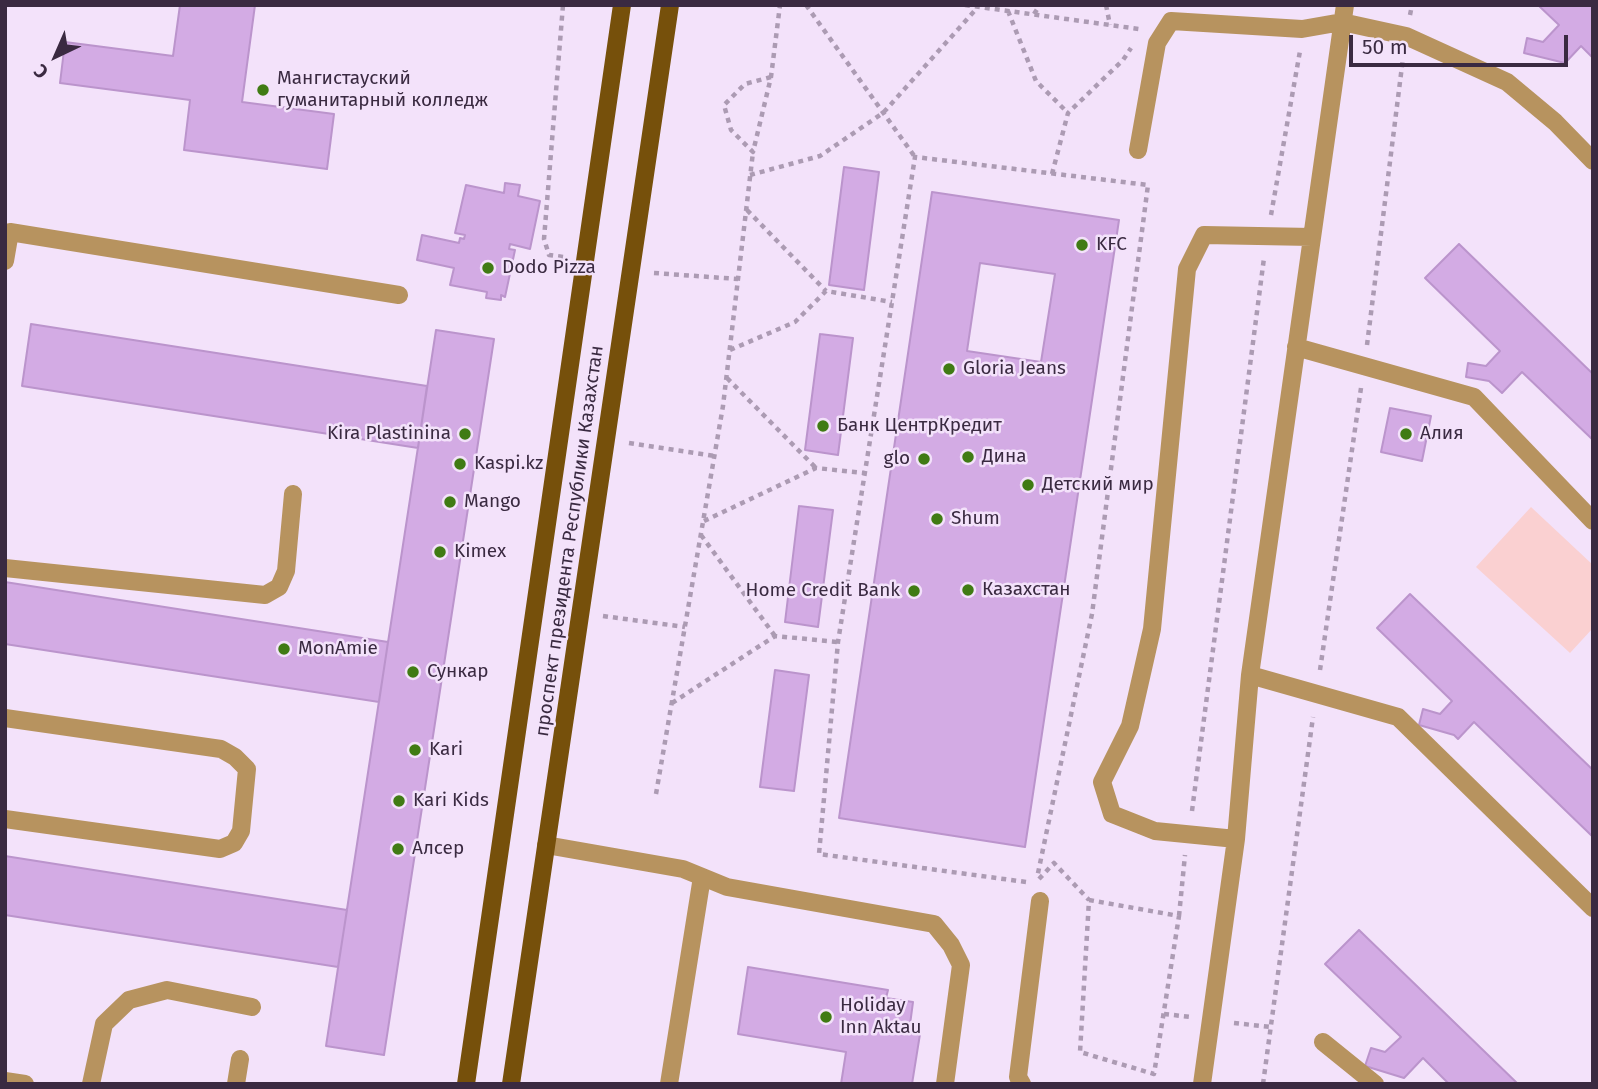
<!DOCTYPE html>
<meta charset="utf-8">
<style>
body{margin:0}
#map{position:relative;width:1598px;height:1089px;overflow:hidden;background:#f3e2fa;font-family:"Fira Sans",sans-serif}
canvas{display:block}
.frame{position:absolute;inset:0;border:7px solid #3a2a41;pointer-events:none}
.north{position:absolute;left:21px;top:21px;width:70px;height:70px;-webkit-text-stroke:5px #f3e2fa;paint-order:stroke;rotate:224deg;font-size:19px;font-weight:700;line-height:28px;text-align:center;color:#3a2a41}
.north::after{content:'';display:block;margin:auto;width:24px;height:32px;background:#3a2a41;clip-path:polygon(50% 0,100% 100%,50% 72%,0 100%)}
.scale{position:absolute;left:1349px;top:35px;width:219px;height:32px;box-sizing:border-box;border:4px solid #3a2a41;border-top:0;padding-left:9px;font-size:21px;line-height:24px;white-space:nowrap;color:#3a2a41;-webkit-text-stroke:5px #f3e2fa;paint-order:stroke}
</style>
<div id="map">
<canvas width="1598" height="1089"></canvas>
<div class="frame"></div>
<div class="north">С</div>
<div class="scale">50 m</div>
</div>
<script>
const ctx = document.querySelector('canvas').getContext('2d');
ctx.lineJoin = 'round';
function fillPath(path, color) { ctx.fillStyle = color; ctx.fill(path, 'evenodd'); }
const toPath = rows => new Path2D(rows.map(r => 'M' + r).join(''));
function strokePath(path, color, width, dash) { ctx.strokeStyle = color; ctx.lineWidth = width; ctx.lineCap = dash ? 'butt' : 'round'; ctx.setLineDash(dash || []); ctx.stroke(path); }
function write(font, color, halo, rows, align = 'center') {
  ctx.font = font + ' "Fira Sans",sans-serif'; ctx.lineWidth = 5; ctx.setLineDash([]); ctx.textBaseline = 'middle'; ctx.strokeStyle = halo; ctx.fillStyle = color; for (const [text, x, y, turn = 0] of rows) {
    ctx.save(); ctx.translate(x, y); ctx.rotate((+turn || 0) * Math.PI / 180); ctx.textAlign = isNaN(turn) ? turn : align; if (halo) ctx.strokeText(text, 0, 0); ctx.fillText(text, 0, 0); ctx.restore();
  }
}
const green = toPath([
 [1531,507,1593,565,1593,628,1570,653,1476,567]
]);
const building = toPath([
 [180,5,255,5,242,102,334,114,327,169,184,150,190,100,60,83,65,42,173,56,180,5],
 [1538,5,1593,5,1593,58,1581,46,1565,63,1524,53,1527,38,1543,42,1559,25,1538,5],
 [844,167,879,172,864,290,829,285,844,167],
 [505,183,520,185,518,196,540,201,530,249,510,244,509,249,515,250,505,297,501,295,501,300,486,298,487,292,450,285,454,268,417,260,422,235,459,243,460,238,464,239,465,235,455,233,466,185,504,193,505,183],
 [932,192,1119,220,1025,847,839,818,932,192],
 [980,263,1055,274,1041,362,967,351,980,263],
 [1459,244,1593,374,1593,440,1522,372,1502,393,1489,381,1466,377,1468,363,1486,366,1500,351,1425,278,1459,244],
 [31,324,427,386,418,448,22,386,31,324],
 [436,330,494,339,384,1055,326,1046,436,330],
 [820,334,853,338,838,455,805,450,820,334],
 [1390,408,1431,416,1422,461,1381,452,1390,408],
 [799,506,833,510,818,627,785,622,799,506],
 [5,582,388,642,379,702,5,644,5,582],
 [1410,594,1593,770,1593,837,1474,722,1458,739,1454,735,1419,725,1423,709,1440,714,1452,701,1377,628,1410,594],
 [775,670,809,675,794,791,760,787,775,670],
 [5,856,347,910,338,967,5,915,5,856],
 [1359,930,1518,1084,1449,1084,1423,1058,1404,1078,1365,1066,1371,1048,1385,1052,1401,1037,1325,964,1359,930],
 [748,967,888,990,886,998,913,1002,909,1032,920,1034,912,1084,841,1084,846,1052,738,1034,748,967]
]);
const path = toPath([
 [806,5,915,157],
 [965,5,1139,29],
 [1106,5,1110,25],
 [1008,11,1036,81,1068,113],
 [1034,14,1040,5],
 [1410,15,1412,5],
 [771,77,745,84,724,105,731,130,753,152,771,77,780,5],
 [1052,174,1068,113,1123,60,1131,48],
 [750,175,820,156,883,113,978,7],
 [747,210,826,291],
 [1271,215,1300,51],
 [563,257,549,255,544,239,563,5],
 [654,273,738,279],
 [1367,345,1403,58],
 [730,350,795,322,826,291,892,302],
 [727,378,816,468],
 [629,443,715,456],
 [704,521,816,468,865,473],
 [701,535,775,636],
 [603,616,685,627],
 [1320,670,1361,388],
 [672,703,775,636,838,642],
 [656,794,723,406,753,152],
 [1192,811,1264,258],
 [1039,879,1054,863,1089,900],
 [1026,882,819,854,838,642,915,157,1148,185,1092,614,1037,878],
 [1089,900,1179,916,1154,1074,1080,1052,1089,900],
 [1179,916,1185,855],
 [1164,1014,1191,1017],
 [1234,1023,1271,1027],
 [1263,1084,1313,717]
]);
const minor = toPath([
 [1138,150,1157,43,1171,21,1302,29,1342,22,1406,36,1507,82,1555,122,1593,161],
 [5,261,10,232,399,295],
 [1296,347,1474,397,1593,521],
 [5,568,265,595,279,587,286,571,293,494],
 [1250,675,1398,717,1593,908],
 [5,718,221,749,235,757,247,769,241,831,234,843,220,849,5,819],
 [1236,839,1155,831,1112,814,1102,782,1130,726,1152,629,1187,269,1204,235,1312,237],
 [546,845,683,869,727,887,934,924,951,945,961,965,945,1084],
 [1323,1042,1375,1084],
 [5,1081,25,1084],
 [91,1084,104,1024,129,1000,167,990,252,1007],
 [236,1084,240,1059],
 [669,1084,702,877],
 [1022,1084,1018,1077,1040,901],
 [1202,1084,1236,839,1250,675,1345,5]
]);
const major = toPath([
 [466,1084,622,5],
 [511,1084,670,5]
]);
const markers = [
 [263,90,7,"#407b14"],
 [1082,245,7,"#407b14"],
 [488,268,7,"#407b14"],
 [949,369,7,"#407b14"],
 [823,426,7,"#407b14"],
 [465,434,7,"#407b14"],
 [1406,434,7,"#407b14"],
 [968,457,7,"#407b14"],
 [924,459,7,"#407b14"],
 [460,464,7,"#407b14"],
 [1028,485,7,"#407b14"],
 [450,502,7,"#407b14"],
 [937,519,7,"#407b14"],
 [440,552,7,"#407b14"],
 [968,590,7,"#407b14"],
 [914,591,7,"#407b14"],
 [284,649,7,"#407b14"],
 [413,672,7,"#407b14"],
 [415,750,7,"#407b14"],
 [399,801,7,"#407b14"],
 [398,849,7,"#407b14"],
 [826,1017,7,"#407b14"]
];
const poiNames = [
 ["Мангистауский",277,79],
 ["гуманитарный колледж",277,101],
 ["KFC",1096,245],
 ["Dodo Pizza",502,268],
 ["Gloria Jeans",963,369],
 ["Банк ЦентрКредит",837,426],
 ["Kira Plastinina",451,434,"right"],
 ["Алия",1420,434],
 ["Дина",982,457],
 ["glo",910,459,"right"],
 ["Kaspi.kz",474,464],
 ["Детский мир",1042,485],
 ["Mango",464,502],
 ["Shum",951,519],
 ["Kimex",454,552],
 ["Казахстан",982,590],
 ["Home Credit Bank",900,591,"right"],
 ["MonAmie",298,649],
 ["Сункар",427,672],
 ["Kari",429,750],
 ["Kari Kids",413,801],
 ["Алсер",412,849],
 ["Holiday",840,1006],
 ["Inn Aktau",840,1028]
];
const streetNames = [
 ["проспект президента Республики Казахстан",570,541,-82]
];
fillPath(green, '#fad0d1');
fillPath(building, '#d3abe4');
strokePath(building, '#bb94cc', 2);
strokePath(path, '#ac9bb3', 4.5, [5, 5]);
strokePath(minor, '#b7935f', 18);
strokePath(major, '#76500b', 18);
for (const [x, y, r, color] of markers) { const dot = new Path2D(); dot.arc(x, y, r, 0, 2 * Math.PI); ctx.fillStyle = color; ctx.fill(dot); strokePath(dot, '#f3e2fa', 2.5); }
write('19px', '#3a2a41', '#f3e2fa', poiNames, 'left');
write('19px', '#3a2a41', '#f3e2fa', streetNames);
</script>
